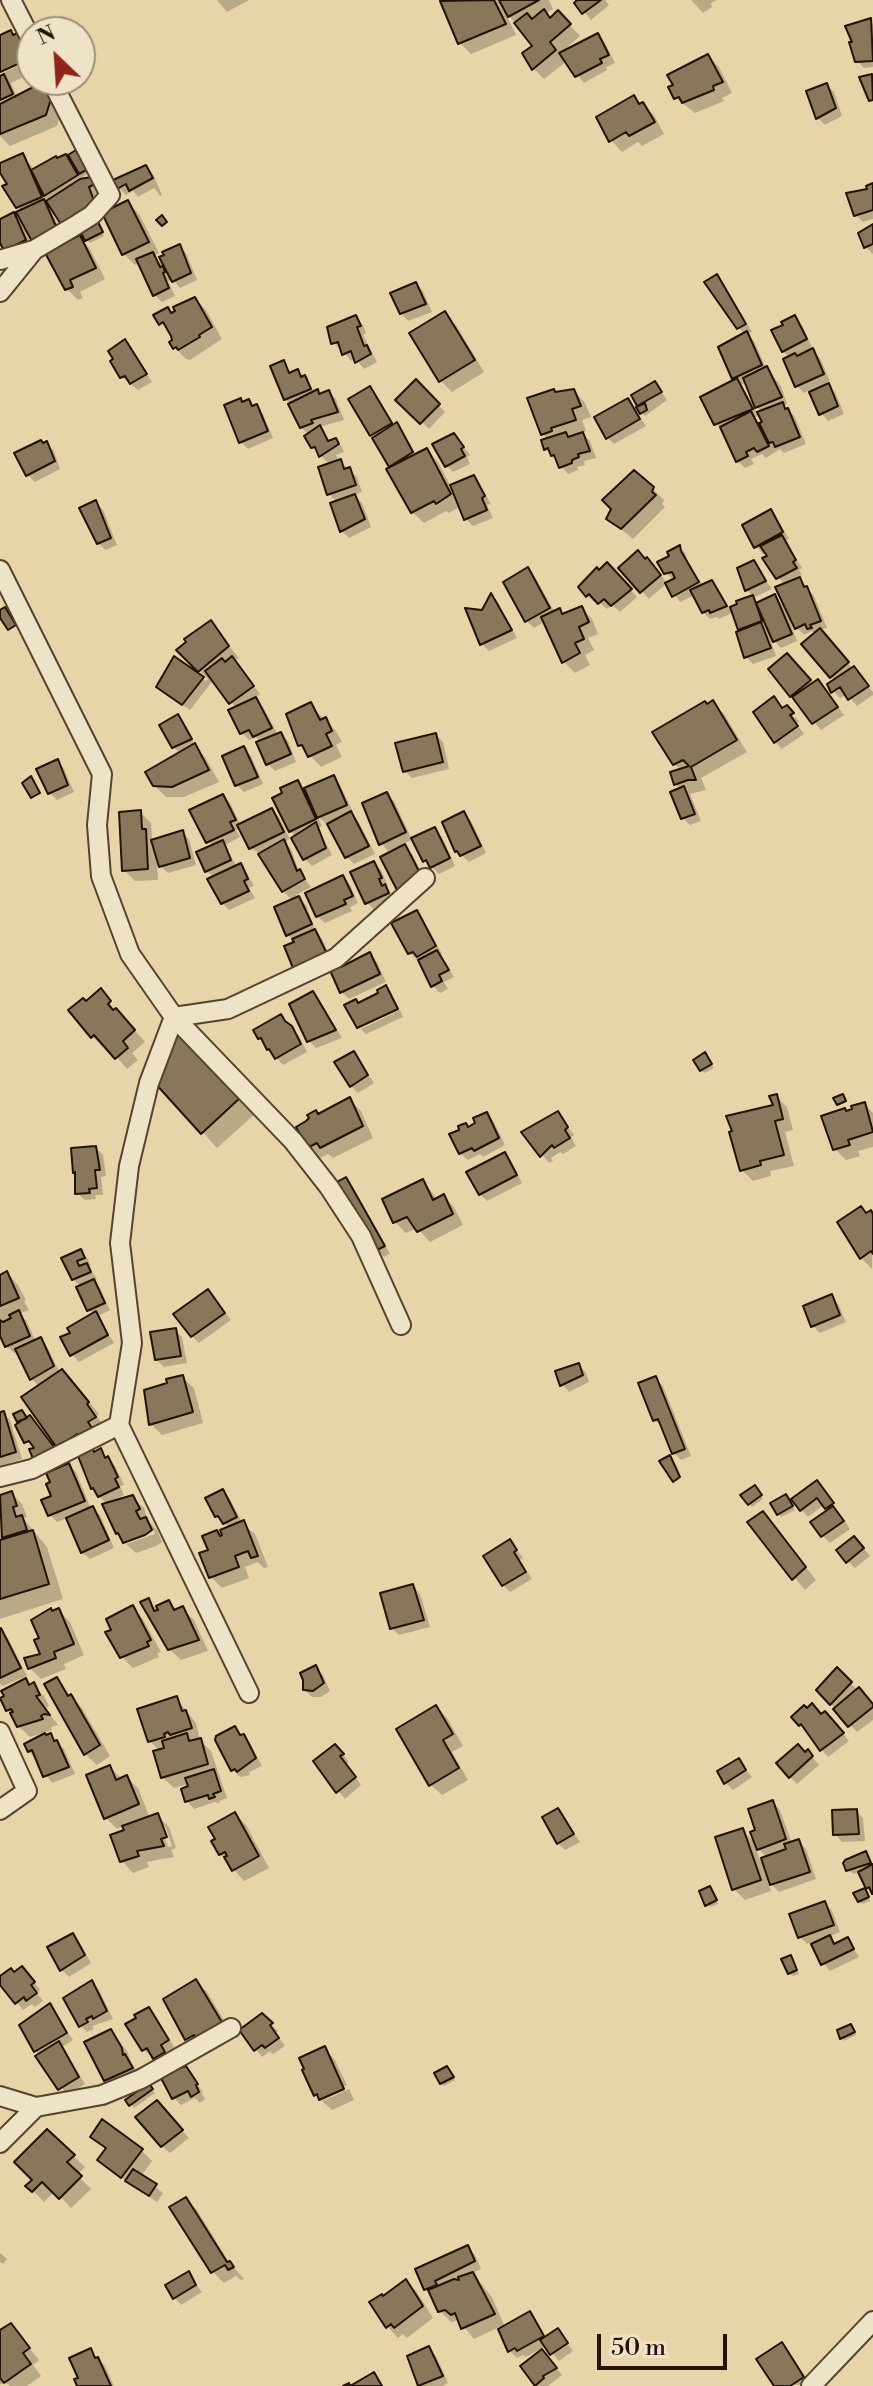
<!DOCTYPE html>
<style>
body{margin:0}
#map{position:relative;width:873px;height:2386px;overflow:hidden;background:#e7d4a9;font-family:"Libre Bodoni",serif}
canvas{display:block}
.north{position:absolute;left:16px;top:16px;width:80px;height:80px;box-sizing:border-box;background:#efe3c7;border:2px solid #9d907a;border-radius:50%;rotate:335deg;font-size:22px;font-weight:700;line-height:32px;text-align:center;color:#231306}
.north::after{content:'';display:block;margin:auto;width:28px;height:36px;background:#8f2418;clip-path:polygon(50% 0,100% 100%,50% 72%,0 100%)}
.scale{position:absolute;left:597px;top:2334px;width:130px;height:36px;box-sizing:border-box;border:4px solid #231306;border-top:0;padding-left:10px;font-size:24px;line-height:28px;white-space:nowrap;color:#231306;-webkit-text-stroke:6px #efe3c7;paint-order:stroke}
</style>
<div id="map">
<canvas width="873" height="2386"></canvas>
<div class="north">N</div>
<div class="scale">50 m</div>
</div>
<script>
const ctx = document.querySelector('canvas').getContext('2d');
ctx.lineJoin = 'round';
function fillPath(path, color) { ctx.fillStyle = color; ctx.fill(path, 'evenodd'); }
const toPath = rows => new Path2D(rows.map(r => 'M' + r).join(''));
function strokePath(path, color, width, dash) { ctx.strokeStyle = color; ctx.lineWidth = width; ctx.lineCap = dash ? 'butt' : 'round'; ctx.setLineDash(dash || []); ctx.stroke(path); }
const shadow = toPath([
 [217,0,249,0,227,12],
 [447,0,549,0,553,9,545,14,551,20,558,13,580,36,562,52,598,36,605,43,615,63,606,67,607,70,584,83,567,61,544,79,534,69,535,46,504,10,516,35,471,54,460,43,442,2],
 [580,0,605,0,609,5,591,20,577,3],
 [691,0,717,0,711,3,712,7,703,13],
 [870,21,873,24,873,67,864,68,857,61],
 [18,35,29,47,32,55,0,70,0,38],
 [708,56,719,67,732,93,722,98,724,101,695,113,676,98],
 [32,60,32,73,11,83,17,97,42,85,61,111,57,126,10,146,0,136,0,74],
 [826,85,834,92,842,116,825,125,818,118,808,92],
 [634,98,654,115,664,134,642,146,638,142,622,152,611,140],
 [22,155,35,170,65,156,75,166,92,171,81,178,82,181,90,179,100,192,95,195,99,207,98,211,51,210,64,238,55,250,79,238,90,249,105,279,80,292,83,298,78,300,67,289,45,249,29,233,27,234,32,247,12,257,0,239,0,221,14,215,23,224,22,212,18,207,0,165],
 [146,167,153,174,162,195,160,196,154,188,138,197,133,191,126,195,119,188],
 [873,186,873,219,863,222,856,215],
 [128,203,139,214,159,253,154,256,166,268,179,246,186,253,197,280,180,288,172,279,168,281,175,296,162,302,155,295,140,263,135,265,124,254],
 [98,224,104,236,90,243,87,240],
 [873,226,873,254,866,247],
 [716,276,723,283,752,332,747,334,754,341,766,368,781,386,787,404,784,406,795,417,806,444,784,453,780,449,766,458,762,454,751,459,754,464,745,468,738,461,723,431,716,423,737,381,734,377,746,335,739,328],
 [747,382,753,399,750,400,741,385],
 [752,402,762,412,757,414],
 [761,415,765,423,760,425,755,417],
 [415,284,423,291,432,312,408,321,401,313],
 [195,299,206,310,222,339,190,360,186,359,175,348,172,335,156,316,172,315],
 [445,314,456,325,484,372,452,392,441,381,412,334],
 [356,318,363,325,366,333,363,335,377,362,364,369,356,359,351,361,342,350,335,345,348,340,346,337,335,341,335,345,329,328],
 [794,318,802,325,812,347,810,348,820,358,830,381,826,383,835,392,844,414,828,421,821,413,810,390,804,393,797,386,790,358,783,351],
 [125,342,152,382,138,390,122,377],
 [284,363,292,374,297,371,305,378,315,393,321,395,328,392,336,399,344,420,319,427,330,442,335,440,342,447,344,452,336,455,339,461,357,477,362,492,354,495,362,503,371,527,349,538,342,531,337,502,329,494,330,465,312,447,309,435,301,427,286,399],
 [416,382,445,412,429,429,398,400],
 [655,383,667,400,645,416,638,409,641,407,633,395],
 [370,388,395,426,403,432,417,456,427,451,438,462,451,487,473,478,480,485,491,504,487,505,493,518,473,526,466,519,461,506,449,513,446,511,424,523,412,512,393,467,371,435],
 [574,391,585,403,591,417,582,420,586,431,582,433,590,441,596,458,584,461,585,465,577,467,578,470,568,474,546,449,548,440,543,434,556,394],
 [628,400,646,426,614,444,607,437],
 [249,401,263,414,273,438,248,449,241,442,243,403],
 [454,435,470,455,467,457,470,464,453,472,446,465],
 [47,444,54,451,60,469,35,482,28,475],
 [653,489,664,500,662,504,665,507,633,539,609,519],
 [96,502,103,510,117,545,106,550,98,543],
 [770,511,777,518,789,539,785,541,802,568,799,570,802,575,798,577,814,596,827,628,819,630,873,692,873,695,857,706,847,694,840,698,833,691,836,682,804,644,815,634,812,631,804,635,797,628,785,585,778,577,766,552,763,554,756,546],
 [680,547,686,554,687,560,703,586,712,582,730,609,754,597,747,590,753,563,772,589,753,598,758,604,775,597,785,607,797,641,781,648,769,635,776,656,753,664,746,657,734,612,719,619,717,617,710,619,703,612,695,595,680,602,667,583,649,599,621,568,654,567,668,584,674,581,666,572,672,557],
 [607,565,637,597,620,612,612,605,607,609,597,600,594,602,587,595,599,572],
 [527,570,535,577,555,613,559,611,564,616,581,608,592,619,598,634,588,638,594,650,585,655,590,665,575,673,564,662,546,621,534,628,527,621],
 [492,596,498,602,517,638,489,651,482,644,484,612],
 [210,623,239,658,235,661,260,694,254,698,263,707,278,735,281,734,288,741,296,762,275,771,268,764,261,742,256,737,249,740,242,733,236,708,214,679,190,710,166,694,175,659,206,681,208,679,179,650],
 [794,663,814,685,818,682,825,689,844,715,821,730,791,695],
 [774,699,799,721,796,723,804,734,782,749,775,742],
 [712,703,724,714,747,752,701,778,706,790,690,794,701,821,690,825,683,818,681,789,676,784,681,770,674,764,707,706],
 [310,705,336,731,342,742,336,745,342,757,321,767,300,745],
 [178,716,185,724,196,748,205,757,219,782,184,797,166,797,154,785,180,753,173,747],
 [436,735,443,742,449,769,412,778,405,771],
 [244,749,251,756,263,784,244,792,237,785],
 [57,761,64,769,74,792,57,800,50,793],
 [333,777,340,785,353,812,350,813,358,821,375,854,354,864,347,857,329,823,326,824,317,815,322,826,318,828,332,855,312,866,305,859,296,837,290,831,297,782,305,790],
 [386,794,394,801,412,840,402,844,412,854,429,887,407,898,399,846,388,851,381,843],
 [223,796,230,803,241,826,272,810,279,817,290,839,284,842,291,849,299,872,311,887,296,895,306,905,316,932,322,939,335,967,342,968,369,954,377,962,386,982,349,999,342,992,330,966,302,974,295,967,297,943,288,935,293,901,283,891,260,854,251,848,241,828,236,830,240,837,225,845,237,867,240,866,247,873,254,886,249,888,255,898,229,910,222,903,214,878,207,871,213,847,192,811],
 [140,812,151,823,152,838,155,841,182,832,189,839,196,865,168,873,157,863,158,880,135,881,124,870],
 [464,814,471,821,486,853,469,862,457,851],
 [434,830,442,837,455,866,439,874,425,860],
 [373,863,381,870,388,886,385,887,395,900,374,910,367,902],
 [343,877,350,885,358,903,350,907,352,911,325,923,317,916],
 [416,912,423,919,442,954,440,955,454,977,444,982,448,989,440,993,433,986,419,959,417,960,410,953],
 [100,991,145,1042,132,1053,138,1060,127,1069,106,1045,103,1047,92,1036,86,1003],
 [105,1002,110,1002,121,1017,118,1019],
 [313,994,320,1001,342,1038,316,1048,309,1041],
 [400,1010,403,1017,366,1034,361,1029],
 [281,1016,299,1036,307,1052,283,1065,260,1038],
 [354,1054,374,1083,358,1093,351,1086],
 [707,1058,714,1068,704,1073,701,1070],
 [219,1078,255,1114,217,1148,157,1081],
 [776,1096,787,1107,793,1130,785,1132,794,1166,770,1171,771,1176,753,1181,742,1170,728,1117,775,1106],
 [350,1100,361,1111,373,1138,333,1158,328,1154,320,1158,309,1147],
 [864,1104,873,1113,873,1147,858,1151,860,1156,846,1160,834,1148,847,1113],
 [557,1113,574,1135,571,1137,576,1146,563,1154,560,1152,551,1158,553,1161,549,1163,524,1132],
 [487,1114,494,1122,505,1145,483,1157,480,1154,468,1160,460,1153,469,1128],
 [96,1148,103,1155,106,1176,101,1177,103,1195,95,1195,96,1199,85,1200,77,1193],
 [504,1154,511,1161,522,1183,487,1201,480,1194],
 [345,1180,353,1187,390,1254,384,1257,377,1250],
 [423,1181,438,1200,443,1196,454,1207,463,1225,430,1242,417,1228,406,1233,395,1222],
 [867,1215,873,1215,872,1269,861,1258],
 [80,1252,88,1259,90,1265,88,1266,97,1279,93,1281,100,1288,110,1310,98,1316,114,1343,79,1362,72,1354,94,1315,88,1309,81,1287,73,1279,64,1259],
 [7,1273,18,1285,26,1300,24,1301,29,1310,19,1314,26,1320,36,1342,40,1340,47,1347,60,1373,62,1371,73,1383,99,1414,97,1416,106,1429,70,1458,40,1387,32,1379,18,1351,14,1353,7,1346,0,1331,0,1277],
 [208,1291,231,1320,199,1343,192,1336],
 [831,1297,838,1304,846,1322,820,1333,813,1326],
 [175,1330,182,1337,187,1363,164,1367,156,1359],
 [579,1365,586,1373,589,1382,569,1392,562,1384],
 [182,1377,194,1388,203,1423,162,1435,151,1424],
 [656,1379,663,1386,691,1456,681,1460,674,1453,662,1427,655,1420],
 [3,1413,10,1420,22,1459,0,1466,0,1414],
 [101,1451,115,1466,124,1485,120,1486,124,1495,112,1501,113,1503,132,1497,144,1508,148,1521,157,1530,162,1542,156,1546,136,1553,126,1544,155,1534,154,1530,124,1541,117,1533,108,1505,99,1496,95,1453],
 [68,1465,76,1472,91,1509,100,1515,114,1548,90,1559,82,1552,68,1518,57,1522,50,1515,53,1497],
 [823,1489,850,1529,830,1543,823,1536,830,1511,824,1505,808,1517,801,1509],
 [223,1491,230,1499,242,1523,255,1534,268,1567,264,1568,258,1562,245,1567,249,1578,222,1588,211,1577,210,1551,217,1532,227,1542,230,1528,216,1516],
 [758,1491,763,1499,752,1507,749,1504],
 [11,1493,22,1504,27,1517,23,1518,47,1547,63,1599,0,1619,0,1496],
 [786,1496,795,1510,781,1517,772,1504],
 [763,1513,816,1580,805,1590,750,1523],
 [510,1541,523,1558,519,1560,532,1579,510,1592,503,1585],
 [861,1545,870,1556,855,1568,848,1561],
 [413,1586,420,1594,430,1627,399,1635,392,1628],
 [148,1601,156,1608,169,1602,178,1611,182,1609,194,1620,208,1651,181,1660,169,1649],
 [132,1608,143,1619,161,1652,157,1653,159,1657,133,1668,121,1656,114,1631],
 [59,1611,70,1622,84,1655,64,1664,66,1669,41,1679,30,1668,26,1660,42,1655,41,1639,53,1613],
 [0,1631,8,1638,27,1676,3,1686,0,1684],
 [316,1668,323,1675,330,1691,321,1697,312,1697,305,1690],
 [837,1670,873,1705,873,1720,857,1732,818,1690],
 [25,1680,44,1696,49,1706,45,1708,58,1725,51,1727,52,1730,30,1737,18,1726,8,1710],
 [56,1680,82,1708,110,1756,97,1765,85,1754],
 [176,1698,196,1723,200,1740,211,1751,227,1798,219,1801,220,1804,215,1802,194,1809,187,1801,189,1784,174,1788,162,1777,160,1751,150,1741],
 [436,1707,447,1718,463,1746,452,1752,468,1780,442,1795,430,1784],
 [821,1716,832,1721,849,1741,828,1757,794,1717],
 [235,1729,250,1743,262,1766,249,1772,250,1775,240,1777,233,1770],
 [50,1736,64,1749,75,1774,52,1783,29,1751],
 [808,1752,819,1765,797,1784,790,1777],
 [342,1753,349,1762,346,1764,361,1785,345,1799,315,1762],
 [738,1760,752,1777,733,1790,726,1783],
 [110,1767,122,1779,126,1777,138,1788,150,1818,158,1816,169,1827,176,1848,171,1850,174,1857,147,1862,149,1867,133,1873,122,1861,126,1831,124,1826,117,1829,106,1818],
 [161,1826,165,1826,172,1846,168,1847],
 [773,1803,780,1810,792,1844,799,1842,806,1849,816,1879,779,1892,767,1880,771,1891,745,1900,734,1889,743,1831,757,1845],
 [755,1845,767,1858,760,1860],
 [558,1811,580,1842,565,1850,558,1843],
 [856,1811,863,1818,865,1841,842,1842,835,1834],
 [235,1814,246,1825,269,1868,244,1881,220,1854],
 [868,1857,873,1866,873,1892,860,1871,854,1874,848,1870],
 [710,1888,718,1904,710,1907,707,1904],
 [864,1890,870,1901,862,1904,859,1901],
 [825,1903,832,1911,840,1932,828,1937,836,1945,848,1940,859,1957,830,1971,823,1963,813,1942,807,1944,800,1937],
 [73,1935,80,1943,91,1963,69,1977,62,1970,50,1948],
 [791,1957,799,1974,793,1976,789,1973],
 [14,1974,29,1975,40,1990,37,1993,43,2001,35,2007,32,2004,23,2010,0,1981,0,1978],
 [195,1981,207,1992,233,2035,198,2050,186,2039],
 [92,1983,99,1990,113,2019,92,2026,94,2029,87,2032,80,2025],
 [50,2006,73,2040,62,2047,85,2084,67,2095,36,2051],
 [149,2009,175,2048,166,2052,171,2060,161,2065,144,2050],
 [261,2016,278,2031,276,2033,285,2046,273,2054,270,2051,262,2057,241,2031],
 [853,2029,856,2035,844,2041,842,2038],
 [110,2032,127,2051,132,2064,143,2079,117,2091,105,2080],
 [324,2048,335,2060,347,2085,320,2099,315,2095],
 [185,2068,203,2092,201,2093,205,2099,200,2103,195,2098,181,2105,174,2098],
 [450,2071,455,2080,444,2086,441,2083],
 [149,2086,155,2093,134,2108,128,2101],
 [349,2089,354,2100,332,2110,322,2101],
 [164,2110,189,2138,170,2153,162,2146],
 [47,2131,85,2167,77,2175,91,2189,71,2208,55,2191,44,2202,28,2186,34,2180],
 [92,2137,141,2150,152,2161,141,2176,163,2193,157,2202,111,2171,100,2160,107,2150],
 [186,2199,197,2210,229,2262,244,2279,241,2280,236,2276,224,2283,213,2272],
 [468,2248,475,2255,481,2269,472,2273,492,2297,505,2327,529,2314,546,2338,558,2331,573,2351,559,2361,546,2346,526,2357,523,2355,517,2358,510,2351,499,2327,474,2339,458,2320,451,2322,440,2311,426,2289],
 [0,2253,7,2259,3,2264,0,2262],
 [188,2274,202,2292,181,2305,174,2297],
 [406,2281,417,2292,433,2318,407,2338,403,2334,398,2338,387,2326,383,2298],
 [11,2326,39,2360,33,2365,41,2376,27,2386,10,2386,5,2382,0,2385,0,2334],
 [781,2345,789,2352,810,2384,777,2386],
 [429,2349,436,2356,448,2383,442,2386,420,2386,414,2373],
 [90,2351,105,2366,114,2386,81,2386],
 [549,2359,562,2375,548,2386,538,2386,523,2367]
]);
const building = toPath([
 [494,0,506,24,458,44,440,1,494,0],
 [499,0,539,0,508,17,499,0],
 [577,0,601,0,582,14,574,3,577,0],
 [544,9,550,18,558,10,571,24,550,42,556,50,532,70,522,53,532,46,514,23,527,13,532,19,544,9],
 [871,18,873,61,855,62,849,42,852,42,845,26,871,18],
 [11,30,13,35,18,33,28,55,25,56,27,60,0,72,0,35,11,30],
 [598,33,609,55,600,59,602,63,575,77,559,53,598,33],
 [708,54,723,82,713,86,714,90,682,103,679,97,674,99,668,87,673,85,667,75,708,54],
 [4,74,13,94,0,100,0,76,4,74],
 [872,74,873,100,869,101,859,77,872,74],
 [41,83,44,83,51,99,46,115,0,134,0,104,41,83],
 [827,83,836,108,816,119,806,91,827,83],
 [634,95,639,104,643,102,655,122,629,136,626,132,609,142,596,117,634,95],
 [79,148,90,168,79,174,68,155,79,148],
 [23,153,42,197,16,208,2,186,7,184,0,173,0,163,23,153],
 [66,154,78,175,44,196,31,170,56,156,57,158,66,154],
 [146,165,153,178,129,191,126,184,117,189,113,180,146,165],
 [91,177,95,184,89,187,93,198,91,204,62,226,46,201,80,179,91,177],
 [873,183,873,210,854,216,846,193,867,189,866,186,873,183],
 [44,199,58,231,34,245,16,212,44,199],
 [128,200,149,242,122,255,102,213,128,200],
 [14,212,26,240,4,251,0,243,0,219,14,212],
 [162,215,167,222,162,226,156,220,162,215],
 [96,218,103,232,85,241,78,227,96,218],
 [873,224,873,244,864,248,858,233,873,224],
 [80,235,96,268,70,280,73,287,65,290,43,249,54,248,80,235],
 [180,244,191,273,172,282,159,257,164,255,162,252,180,244],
 [153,252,160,267,163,266,165,272,163,273,169,288,153,296,136,259,153,252],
 [717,274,746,324,737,329,704,282,717,274],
 [416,282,426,304,400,314,390,293,416,282],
 [195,297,212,327,199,335,200,337,178,350,176,347,173,349,169,342,172,340,171,336,163,322,159,325,153,315,168,307,171,313,175,311,173,307,195,297],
 [445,311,475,360,439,382,409,333,445,311],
 [356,315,361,326,357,327,364,346,367,345,371,354,355,363,351,351,342,355,338,342,331,344,327,327,356,315],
 [795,315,807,339,782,352,771,330,783,325,781,322,795,315],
 [747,331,762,365,732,379,718,347,747,331],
 [125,339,147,374,130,384,125,376,120,378,110,361,113,359,108,351,125,339],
 [813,348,824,374,795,387,783,359,795,353,797,356,813,348],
 [284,360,289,373,298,369,301,377,305,375,311,389,284,400,270,366,284,360],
 [767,366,782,397,755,408,743,378,767,366],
 [737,378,753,409,714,425,700,397,737,378],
 [416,379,440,404,420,424,395,400,416,379],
 [655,381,662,392,637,406,631,395,655,381],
 [829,383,838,406,819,415,809,392,829,383],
 [370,386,392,423,370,436,348,399,370,386],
 [318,389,319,394,329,390,338,412,311,420,313,423,300,428,288,404,318,389],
 [554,389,555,392,574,389,581,406,572,409,576,420,551,428,552,431,541,435,527,398,554,389],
 [241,398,242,402,249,399,252,406,257,404,268,431,239,443,224,405,241,398],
 [628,398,640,419,606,439,594,417,628,398],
 [783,402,785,409,788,408,800,437,775,447,773,442,769,443,759,423,762,422,757,412,783,402],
 [645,403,647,410,640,414,636,407,645,403],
 [751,411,769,446,757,452,754,448,746,452,748,456,736,462,720,427,751,411],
 [397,422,413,452,389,467,372,438,397,422],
 [320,425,328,441,336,438,339,444,319,457,315,447,311,448,304,436,320,425],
 [566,432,568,437,583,432,590,451,578,454,579,457,572,460,572,463,559,468,554,455,551,456,548,448,544,450,541,440,566,432],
 [454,433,464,447,461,449,465,456,445,467,432,444,454,433],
 [41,440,43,443,47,441,55,461,26,476,14,453,41,440],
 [427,448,451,494,436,504,434,501,411,513,386,469,427,448],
 [341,459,344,469,350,467,356,485,327,495,318,467,341,459],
 [634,470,654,487,652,492,656,495,621,529,606,519,611,509,602,500,634,470],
 [474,475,485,496,482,498,487,510,464,520,450,485,474,475],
 [355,494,365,519,340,532,330,503,355,494],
 [96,500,111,538,97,544,79,508,96,500],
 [771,509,783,532,754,548,742,525,771,509],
 [782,535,796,560,793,562,797,568,776,579,762,558,767,556,760,546,782,535],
 [680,545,681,551,699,582,672,597,665,583,675,578,672,572,664,574,657,562,669,556,667,552,680,545],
 [638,550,645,559,647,557,661,575,640,593,618,568,638,550],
 [754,560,766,581,745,591,737,568,754,560],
 [607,562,632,589,611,606,604,599,598,604,589,594,586,597,578,587,597,567,599,570,607,562],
 [528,567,550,608,525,622,503,582,528,567],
 [800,577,804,587,807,586,821,621,810,625,812,628,807,629,805,624,795,629,775,587,800,577],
 [712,580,727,606,710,613,709,610,702,613,690,590,712,580],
 [491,593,512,630,480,645,465,608,482,610,491,593],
 [775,594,792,634,773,642,756,603,775,594],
 [753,595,762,621,738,630,730,607,737,604,736,601,753,595],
 [582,606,589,622,579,627,584,639,575,643,580,653,562,663,541,617,560,608,562,614,582,606],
 [5,607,16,625,8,630,0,618,0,610,5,607],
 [211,620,229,646,198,672,176,650,186,642,184,639,211,620],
 [761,622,771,648,744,658,736,632,761,622],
 [820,628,849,662,830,678,801,644,820,628],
 [787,653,811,680,790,697,768,669,787,653],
 [174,656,204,677,182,705,156,687,174,656],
 [232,656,254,686,229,704,205,671,222,658,225,662,232,656],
 [854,666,869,686,848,700,840,687,831,693,827,684,854,666],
 [818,679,838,707,812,724,792,697,818,679],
 [774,696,782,708,787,705,794,713,790,715,798,726,774,743,753,712,774,696],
 [256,697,272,728,253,737,249,730,240,734,228,710,256,697],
 [713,700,737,740,691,767,696,780,688,780,674,785,670,772,689,766,683,760,673,765,652,732,705,701,707,704,713,700],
 [311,702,320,720,326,717,332,731,326,734,332,746,308,757,302,745,298,746,286,714,311,702],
 [178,714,192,739,172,748,159,725,178,714],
 [281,732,291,754,266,765,256,742,281,732],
 [436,733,443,762,403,772,395,743,436,733],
 [195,743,209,770,172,787,153,786,145,772,195,743],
 [244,746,258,777,235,786,222,756,244,746],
 [58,759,68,785,48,794,36,769,58,759],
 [334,775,347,805,317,818,304,788,334,775],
 [31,776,40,793,31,798,22,783,31,776],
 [298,780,316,819,289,832,272,798,282,793,280,788,298,780],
 [684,786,695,814,681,819,670,792,684,786],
 [387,792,406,832,379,845,362,803,387,792],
 [223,794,236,820,230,822,234,830,206,843,189,810,223,794],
 [272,808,284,832,249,849,237,825,272,808],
 [141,810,142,829,146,829,148,869,122,871,119,812,141,810],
 [351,811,369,846,345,858,327,824,351,811],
 [464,811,481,846,460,856,457,851,455,852,442,822,464,811],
 [316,822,326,848,303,860,291,838,316,822],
 [435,827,450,858,430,868,426,860,423,862,411,838,435,827],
 [183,830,190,858,159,867,151,840,183,830],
 [284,839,297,871,300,869,305,879,282,892,258,854,284,839],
 [223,840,231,860,205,872,196,852,223,840],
 [405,844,423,879,398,892,380,857,405,844],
 [374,861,382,878,379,879,382,886,385,884,389,893,365,904,350,872,374,861],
 [241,863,248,879,244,881,249,891,221,904,207,879,241,863],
 [343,875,353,896,344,900,346,904,316,917,305,893,343,875],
 [299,896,312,924,286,936,274,907,299,896],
 [417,910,436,946,417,957,413,952,408,954,391,923,417,910],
 [315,929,328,956,293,968,284,946,294,942,292,939,315,929],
 [437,950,449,970,439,975,442,981,431,987,418,960,437,950],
 [370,952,380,974,340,993,329,968,339,963,341,967,370,952],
 [386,985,398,1009,357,1028,344,1005,356,999,358,1003,378,993,377,990,386,985],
 [101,988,111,1001,108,1004,113,1010,116,1008,135,1030,123,1041,128,1048,115,1059,94,1035,91,1038,68,1010,83,998,86,1001,101,988],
 [313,991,336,1030,307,1042,289,1004,313,991],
 [281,1014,285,1021,292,1026,301,1044,275,1059,269,1049,267,1050,261,1038,258,1039,253,1030,281,1014],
 [182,1034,241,1097,201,1134,154,1082,175,1035,182,1034],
 [354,1051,368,1075,350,1087,334,1062,354,1051],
 [705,1052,712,1064,700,1071,693,1060,705,1052],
 [777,1094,783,1119,775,1121,784,1155,760,1161,761,1165,740,1171,729,1132,732,1131,726,1116,773,1105,769,1096,777,1094],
 [843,1094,846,1101,837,1105,833,1098,843,1094],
 [350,1097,363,1126,320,1148,317,1143,307,1148,296,1127,306,1121,309,1118,307,1115,316,1110,318,1114,350,1097],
 [865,1102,873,1132,848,1140,850,1145,833,1150,821,1116,845,1108,846,1111,852,1109,851,1106,865,1102],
 [558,1111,568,1127,565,1130,570,1138,554,1148,552,1145,540,1157,521,1132,558,1111],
 [487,1112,499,1138,474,1151,472,1148,459,1154,449,1134,459,1130,458,1126,466,1123,468,1127,475,1123,473,1118,487,1112],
 [96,1146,100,1170,95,1170,97,1188,89,1189,90,1193,75,1194,75,1172,73,1173,71,1148,96,1146],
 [505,1152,517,1175,479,1195,466,1172,505,1152],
 [346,1177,385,1246,375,1251,337,1182,346,1177],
 [423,1179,433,1200,444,1194,453,1214,417,1232,407,1217,393,1223,382,1199,423,1179],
 [861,1206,866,1213,871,1210,873,1214,873,1254,871,1251,860,1259,837,1222,861,1206],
 [81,1249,85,1258,77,1261,79,1266,87,1263,91,1272,72,1280,61,1258,81,1249],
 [7,1271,19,1298,0,1306,0,1275,7,1271],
 [94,1279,105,1303,87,1311,76,1287,94,1279],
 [208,1289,225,1313,191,1337,173,1314,208,1289],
 [832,1294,840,1315,811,1327,803,1306,832,1294],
 [19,1310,30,1336,5,1347,0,1336,0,1320,3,1322,11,1318,9,1315,19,1310],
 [96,1311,108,1335,70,1356,60,1337,70,1333,67,1328,96,1311],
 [176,1328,181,1356,155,1360,150,1332,176,1328],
 [41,1337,54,1366,30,1380,15,1349,41,1337],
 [579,1363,583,1375,560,1386,555,1371,579,1363],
 [62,1369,89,1402,87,1404,96,1417,88,1422,92,1428,79,1437,77,1434,57,1448,21,1397,62,1369],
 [183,1375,193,1412,149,1425,144,1390,167,1383,166,1379,183,1375],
 [656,1376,685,1449,672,1454,658,1419,653,1421,638,1383,656,1376],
 [22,1410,27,1418,17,1422,13,1414,22,1410],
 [4,1411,16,1452,0,1457,0,1412,4,1411],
 [30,1415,57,1451,33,1459,29,1449,34,1448,29,1441,24,1443,15,1425,30,1415],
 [101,1448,105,1458,108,1456,118,1477,115,1479,119,1487,98,1497,93,1488,91,1489,78,1456,93,1449,94,1452,101,1448],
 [670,1455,680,1477,673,1482,659,1461,670,1455],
 [69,1463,85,1501,48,1516,41,1500,51,1496,46,1484,50,1482,46,1473,69,1463],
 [817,1480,834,1503,825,1509,817,1498,800,1511,791,1499,817,1480],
 [755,1485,762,1495,748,1505,740,1495,755,1485],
 [223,1489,237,1517,223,1524,218,1516,215,1517,205,1498,223,1489],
 [12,1491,17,1506,13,1507,16,1517,22,1515,27,1530,2,1538,0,1495,12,1491],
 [786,1494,793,1506,777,1515,770,1503,786,1494],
 [133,1495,140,1509,136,1511,140,1519,146,1517,152,1530,145,1535,123,1543,118,1533,116,1534,102,1504,133,1495],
 [93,1506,109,1540,81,1553,66,1518,93,1506],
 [833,1506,844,1521,821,1537,810,1522,833,1506],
 [763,1511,806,1567,792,1580,747,1522,763,1511],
 [244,1520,258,1556,251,1558,248,1551,235,1556,239,1567,209,1578,199,1553,208,1550,202,1536,217,1530,220,1536,222,1535,220,1530,244,1520],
 [33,1530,49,1584,0,1599,0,1540,33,1530],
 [854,1536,864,1548,846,1563,836,1550,854,1536],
 [510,1539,517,1550,514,1552,526,1572,502,1586,483,1556,510,1539],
 [413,1584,424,1620,390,1629,380,1593,413,1584],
 [149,1598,154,1611,158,1610,156,1606,169,1600,174,1610,183,1606,199,1640,168,1650,140,1602,149,1598],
 [133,1605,151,1640,147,1642,149,1646,120,1658,105,1632,111,1630,106,1619,133,1605],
 [51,1608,52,1611,59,1608,74,1644,54,1652,56,1658,28,1669,24,1658,40,1654,34,1640,39,1638,31,1620,51,1608],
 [1,1628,21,1668,0,1678,0,1629,1,1628],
 [316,1665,324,1683,313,1691,303,1690,303,1680,300,1673,316,1665],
 [837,1667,852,1682,830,1705,816,1690,837,1667],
 [57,1677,68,1696,71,1694,100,1745,84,1755,44,1684,57,1677],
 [26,1678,29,1685,34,1682,40,1695,36,1696,50,1715,44,1714,41,1716,43,1719,17,1727,10,1713,13,1712,11,1709,6,1711,0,1698,4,1696,1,1691,26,1678],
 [859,1687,873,1704,873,1707,848,1727,833,1709,859,1687],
 [177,1696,182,1711,186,1710,192,1728,170,1735,168,1732,164,1734,165,1737,148,1742,137,1709,177,1696],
 [812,1703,821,1714,825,1711,844,1733,820,1751,801,1724,799,1726,791,1717,804,1705,807,1708,812,1703],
 [436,1705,453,1734,443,1740,459,1768,429,1786,396,1729,436,1705],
 [235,1726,240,1735,244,1734,256,1758,237,1772,235,1769,231,1771,215,1740,216,1736,235,1726],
 [45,1733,46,1735,51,1733,54,1741,57,1740,69,1767,43,1777,32,1750,28,1752,24,1744,45,1733],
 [187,1733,189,1741,201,1738,208,1764,161,1778,153,1751,164,1748,162,1741,187,1733],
 [335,1744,344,1754,340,1756,356,1777,336,1793,313,1761,335,1744],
 [798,1744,805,1752,808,1749,813,1756,789,1778,776,1763,798,1744],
 [739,1758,746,1770,724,1784,717,1771,739,1758],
 [110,1765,116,1780,127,1775,139,1804,104,1819,86,1775,110,1765],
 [214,1769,221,1791,213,1794,215,1797,209,1799,208,1795,185,1802,181,1789,188,1786,185,1778,214,1769],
 [773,1800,786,1839,757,1850,750,1832,755,1830,748,1809,773,1800],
 [558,1808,574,1834,557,1844,542,1817,558,1808],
 [857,1809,859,1834,833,1835,832,1810,857,1809],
 [235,1812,259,1856,232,1871,224,1857,227,1856,225,1852,219,1855,211,1841,215,1839,208,1827,235,1812],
 [158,1813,167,1837,161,1839,164,1846,137,1851,139,1856,120,1862,110,1835,124,1830,122,1826,158,1813],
 [743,1828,761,1880,732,1890,715,1837,743,1828],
 [799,1839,810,1872,770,1885,761,1858,786,1849,784,1844,799,1839],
 [866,1851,871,1863,846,1871,843,1863,845,1860,866,1851],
 [873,1864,873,1894,872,1894,869,1887,866,1889,858,1872,873,1864],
 [710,1886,717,1900,705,1906,699,1891,710,1886],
 [865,1888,869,1897,858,1902,853,1893,865,1888],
 [825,1901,834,1925,798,1938,789,1914,825,1901],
 [73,1933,85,1955,60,1971,47,1947,73,1933],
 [830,1935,834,1944,848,1937,854,1949,821,1965,811,1944,830,1935],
 [791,1955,797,1970,788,1974,781,1959,791,1955],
 [22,1966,35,1982,31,1985,37,1993,26,2001,24,1997,15,2004,0,1985,0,1976,11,1968,14,1972,22,1966],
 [196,1979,223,2024,196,2038,194,2035,185,2040,163,1999,196,1979],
 [92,1980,107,2011,93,2019,92,2016,86,2019,88,2022,79,2027,63,1998,92,1980],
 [50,2003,67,2033,34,2052,19,2025,50,2003],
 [149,2007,169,2040,161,2045,165,2052,153,2059,147,2048,142,2051,125,2024,136,2018,134,2015,149,2007],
 [262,2013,273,2023,270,2025,279,2038,265,2048,262,2045,254,2051,239,2030,262,2013],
 [851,2024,855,2032,840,2039,837,2030,851,2024],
 [111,2029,122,2048,123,2055,125,2054,133,2068,104,2081,84,2042,111,2029],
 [59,2041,79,2077,58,2090,35,2056,59,2041],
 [325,2046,344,2089,319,2100,317,2094,314,2096,302,2070,304,2069,299,2058,325,2046],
 [186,2066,198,2084,196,2085,199,2092,191,2097,188,2091,172,2099,161,2078,171,2071,186,2066],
 [447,2066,454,2077,440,2084,434,2073,447,2066],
 [149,2083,153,2089,129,2106,125,2100,149,2083],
 [157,2100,183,2130,161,2147,135,2117,157,2100],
 [102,2119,143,2149,121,2178,97,2160,106,2148,90,2137,102,2119],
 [47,2129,75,2155,67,2162,82,2176,59,2199,42,2182,32,2192,25,2186,32,2180,14,2162,47,2129],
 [133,2169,157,2184,149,2196,125,2181,133,2169],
 [186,2197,227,2262,230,2261,234,2267,228,2270,225,2265,211,2273,169,2207,186,2197],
 [468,2245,475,2261,435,2281,437,2285,424,2290,415,2269,468,2245],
 [189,2271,196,2285,173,2299,165,2285,189,2271],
 [473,2272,495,2314,461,2329,455,2313,451,2315,445,2310,438,2312,428,2290,454,2279,459,2280,458,2277,473,2272],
 [406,2279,423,2306,394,2328,391,2324,386,2328,369,2302,382,2294,383,2296,406,2279],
 [530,2311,544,2336,517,2351,515,2348,508,2352,498,2329,530,2311],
 [11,2323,30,2348,23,2353,31,2364,4,2383,0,2378,0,2330,11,2323],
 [558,2328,568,2343,550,2355,540,2340,558,2328],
 [782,2342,804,2377,790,2386,774,2386,756,2359,782,2342],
 [429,2346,443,2376,418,2386,407,2356,429,2346],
 [91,2348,95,2358,98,2357,111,2386,77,2386,74,2379,78,2378,69,2358,91,2348],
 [542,2349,557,2368,543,2376,544,2378,535,2386,520,2366,542,2349],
 [374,2372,382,2386,343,2386,349,2383,350,2386,374,2372]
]);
const street = toPath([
 [11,0,32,41],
 [0,260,34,250,73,227,92,215,110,195,51,80],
 [0,292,34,250],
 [0,570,102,774,97,825,101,876,130,954,174,1017,293,1141,329,1187,361,1236,401,1325],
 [119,1425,249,1693],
 [0,1477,32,1469,119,1425,132,1343,120,1243,129,1166,149,1083,174,1017,228,1009,336,958,425,878],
 [0,1732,27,1791,0,1810],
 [0,2096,36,2107],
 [0,2143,36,2107,102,2095,141,2079,231,2028],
 [811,2386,873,2321]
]);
fillPath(shadow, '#0003');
fillPath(building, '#89775b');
strokePath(building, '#231306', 2);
strokePath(street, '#54432f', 22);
strokePath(street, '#efe3c7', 18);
</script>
